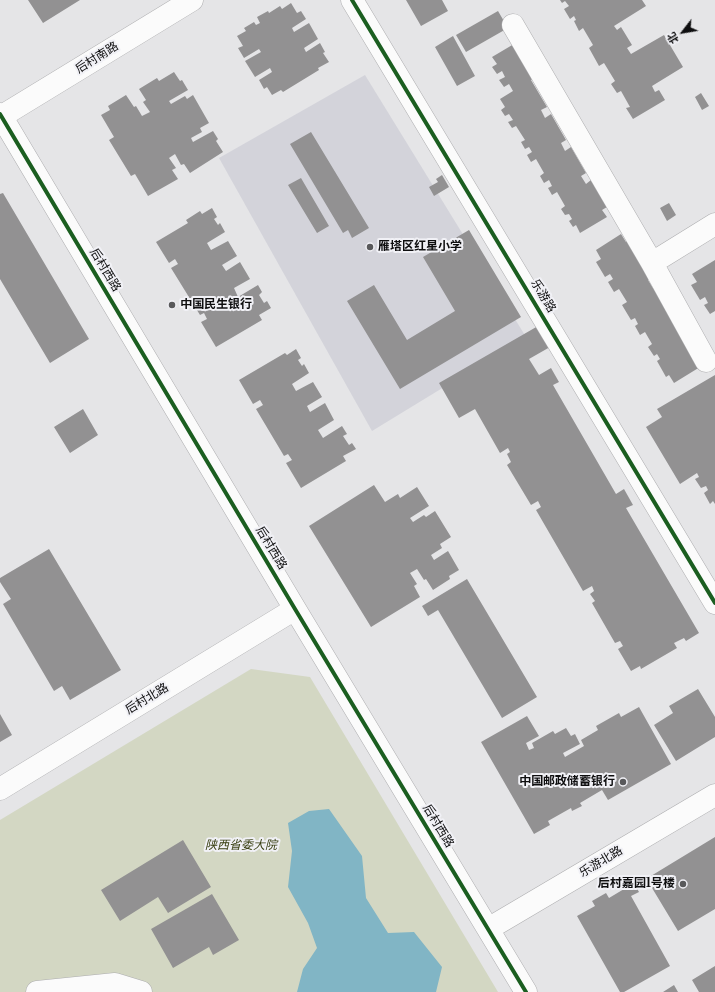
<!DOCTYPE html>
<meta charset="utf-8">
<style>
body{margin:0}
#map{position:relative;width:715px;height:992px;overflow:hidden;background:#e5e5e7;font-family:"Libre Baskerville","Noto Sans SC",serif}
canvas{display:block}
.north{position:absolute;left:663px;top:12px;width:40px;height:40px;-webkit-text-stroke:3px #f1f1f6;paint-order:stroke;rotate:239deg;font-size:11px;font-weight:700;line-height:16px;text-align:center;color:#0e0e0f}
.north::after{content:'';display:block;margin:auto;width:14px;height:18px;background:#0e0e0f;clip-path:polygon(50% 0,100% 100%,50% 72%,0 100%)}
</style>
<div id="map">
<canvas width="715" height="992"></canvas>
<div class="north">北</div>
</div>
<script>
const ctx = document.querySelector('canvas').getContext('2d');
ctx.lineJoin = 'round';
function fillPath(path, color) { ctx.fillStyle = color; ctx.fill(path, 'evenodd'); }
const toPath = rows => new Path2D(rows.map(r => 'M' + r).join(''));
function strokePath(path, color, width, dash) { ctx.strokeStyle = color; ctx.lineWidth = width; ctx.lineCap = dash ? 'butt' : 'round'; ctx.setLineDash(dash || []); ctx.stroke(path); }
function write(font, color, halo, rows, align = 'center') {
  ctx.font = font + ' "Libre Baskerville","Noto Sans SC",serif'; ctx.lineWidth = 4; ctx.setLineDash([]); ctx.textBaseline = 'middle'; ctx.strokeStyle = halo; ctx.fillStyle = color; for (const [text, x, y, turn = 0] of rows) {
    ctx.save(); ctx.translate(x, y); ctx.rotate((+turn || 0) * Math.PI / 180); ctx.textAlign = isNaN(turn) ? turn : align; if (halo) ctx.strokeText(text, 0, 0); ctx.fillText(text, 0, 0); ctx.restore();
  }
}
const built = toPath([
 [365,75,526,337,372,431,219,158]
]);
const green = toPath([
 [251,669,310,677,498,992,0,992,0,820]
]);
const water = toPath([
 [329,809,362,856,366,898,388,933,414,932,442,967,436,992,297,992,303,969,317,948,308,923,288,887,292,851,288,823,309,811]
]);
const building = toPath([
 [28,0,80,0,43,23],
 [406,0,442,0,448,11,421,26],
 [560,0,642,0,646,6,614,26,617,30,621,27,632,45,627,48,631,54,664,35,683,67,652,86,655,92,659,90,665,100,633,119,626,108,630,107,621,91,617,93,611,84,615,81,604,63,599,66,589,48,593,45,583,28,579,31,574,21,576,20,574,16,570,19,564,9,569,6,565,1,562,3],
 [291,3,297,13,301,11,306,19,292,28,294,32,309,23,318,39,304,48,306,52,320,43,325,52,323,53,329,62,318,68,319,70,283,92,281,90,272,95,267,87,264,89,259,80,272,72,270,68,255,77,245,61,261,52,259,49,244,58,238,48,243,46,237,36,246,31,244,28,254,22,256,25,260,23,257,17,268,11,269,13,280,6,282,9],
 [498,11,508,28,466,52,456,35],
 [453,36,475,76,457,86,435,47],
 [519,41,539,75,531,80,547,107,541,110,545,118,551,114,566,140,561,143,565,151,571,147,586,173,581,176,586,184,591,180,607,207,602,210,607,217,580,233,576,225,573,227,569,221,572,219,569,214,565,215,561,209,565,206,557,192,552,195,548,188,552,186,549,180,544,183,540,176,544,173,536,159,531,162,527,155,532,152,529,147,525,149,521,142,525,140,516,126,512,128,508,122,513,120,509,114,505,116,501,110,505,107,500,99,513,91,509,84,504,87,499,80,505,77,502,71,497,74,492,67,497,64,492,57],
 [174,72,180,81,182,80,188,90,169,101,171,104,185,96,187,99,193,95,209,123,200,128,202,132,191,138,193,142,213,131,218,139,216,141,223,152,190,173,184,164,181,165,175,154,169,158,176,168,172,170,178,179,148,196,135,174,131,176,109,140,114,137,101,115,110,110,108,106,126,95,134,107,136,106,142,116,150,112,143,102,146,100,139,89,157,78,159,81],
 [701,93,709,106,702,110,695,97],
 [311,132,369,228,352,238,348,230,343,233,290,144],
 [442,175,449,187,434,196,429,187,438,182,436,179],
 [301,178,329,226,317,233,288,185],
 [3,193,89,339,50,363,0,279,0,194],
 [669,203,676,215,667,221,660,208],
 [212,208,217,217,214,219,218,225,220,223,225,232,207,243,211,250,228,241,237,256,222,265,226,271,240,262,250,279,234,288,238,297,258,285,262,292,259,295,264,303,267,301,271,308,259,315,262,320,216,347,201,322,207,319,204,313,200,315,171,268,178,264,175,259,169,263,156,242,188,223,186,220,200,211,202,214],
 [469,230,521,317,400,389,347,301,374,285,407,340,455,311,423,257],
 [621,234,626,242,630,240,652,277,648,280,653,288,657,286,700,367,674,383,669,375,666,377,657,361,660,359,657,354,654,356,648,347,652,344,645,332,640,335,635,326,638,324,635,318,631,320,622,305,627,302,619,289,614,292,608,282,613,279,610,274,605,277,596,262,601,259,596,250],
 [715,260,715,311,710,314,704,305,708,303,705,297,700,300,691,285,697,282,692,274],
 [538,326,550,347,529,359,539,375,551,368,559,382,553,385,616,494,624,489,633,505,626,508,699,633,686,641,684,638,674,643,677,648,641,669,640,666,631,671,618,649,623,646,620,641,615,643,592,603,595,601,590,594,594,591,592,586,583,591,536,510,541,507,538,501,531,505,507,465,511,462,507,454,510,452,508,448,500,453,475,409,459,418,439,383],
 [296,349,301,358,298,360,302,366,304,364,309,373,292,384,296,391,313,382,322,397,307,406,310,412,325,403,334,420,318,430,323,438,342,426,347,434,343,436,349,445,352,443,356,449,343,456,346,461,301,488,286,463,292,460,288,454,284,456,256,409,263,405,260,400,253,404,239,380,285,353,287,355],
 [715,375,715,504,713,501,710,504,704,493,708,490,706,486,701,488,695,479,699,477,697,473,680,484,646,427,662,417,657,409],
 [83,409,98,435,70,453,54,427],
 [374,485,385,502,398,494,400,498,417,487,429,506,410,518,413,522,424,515,426,517,435,511,451,537,440,544,442,548,431,555,434,560,448,551,459,570,449,576,450,579,433,590,426,579,424,580,417,569,410,573,417,584,414,586,420,597,371,627,309,526],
 [49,549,121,670,70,700,62,686,54,691,3,604,11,599,0,582,0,578],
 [467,579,537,697,502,718,438,610,428,616,422,606],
 [698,689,715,717,715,737,676,761,654,725,673,713,669,706],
 [639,707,671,764,608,800,602,790,580,803,582,806,572,811,571,808,548,821,550,825,534,834,481,742,527,716,539,736,526,743,529,750,534,748,532,743,553,731,555,734,566,728,571,736,575,734,580,744,563,753,565,757,584,746,581,740,598,730,596,726,619,713,621,717],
 [0,714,12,735,0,742],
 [715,837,715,909,678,931,649,883,643,886,641,882],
 [183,840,211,887,168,913,158,897,120,921,101,890],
 [634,883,639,892,631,896,670,966,624,992,620,992,577,916,595,906,592,901,606,893,609,898],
 [212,894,239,940,213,955,209,947,173,968,151,929],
 [715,966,715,992,699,992,692,980],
 [674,985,678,992,663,992]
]);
const minor = toPath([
 [352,0,715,603],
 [513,25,652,263,706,361],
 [0,114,295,609,526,992],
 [2,116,192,0],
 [652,263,715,224],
 [0,789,295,609],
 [488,929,715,795],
 [37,992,115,984,141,992]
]);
const cycleway = toPath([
 [352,0,715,603],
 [0,114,295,609,526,992]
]);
const markers = [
 [370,247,4,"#59595b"],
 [172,305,4,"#59595b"],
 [623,782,4,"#59595b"],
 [683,884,4,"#59595b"]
];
const streetNames = [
 ["后村南路",97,58,-32],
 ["后村西路",105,270,59],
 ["乐游路",543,296,59],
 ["后村西路",271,548,59],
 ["后村北路",147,699,-31],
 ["后村西路",438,826,59],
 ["乐游北路",601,862,-31]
];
const poiNames = [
 ["雁塔区红星小学",378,247],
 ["中国民生银行",180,305],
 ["中国邮政储蓄银行",615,782,"right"],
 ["后村嘉园1号楼",675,884,"right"]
];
const parkNames = [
 ["陕西省委大院",241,846]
];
fillPath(built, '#d3d3da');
fillPath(green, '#d3d7c3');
fillPath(water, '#81b5c5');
fillPath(building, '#929192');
strokePath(minor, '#adadaf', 23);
strokePath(minor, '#fbfbfb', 22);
strokePath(cycleway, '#1b5e20', 4);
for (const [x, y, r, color] of markers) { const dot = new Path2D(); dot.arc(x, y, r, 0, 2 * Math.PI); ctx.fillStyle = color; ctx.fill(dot); strokePath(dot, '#f1f1f6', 1.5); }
write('12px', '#0e0e0f', '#f1f1f6', streetNames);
write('bold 12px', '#0e0e0f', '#f1f1f6', poiNames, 'left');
write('italic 12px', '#373e10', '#f1f1f6', parkNames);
</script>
